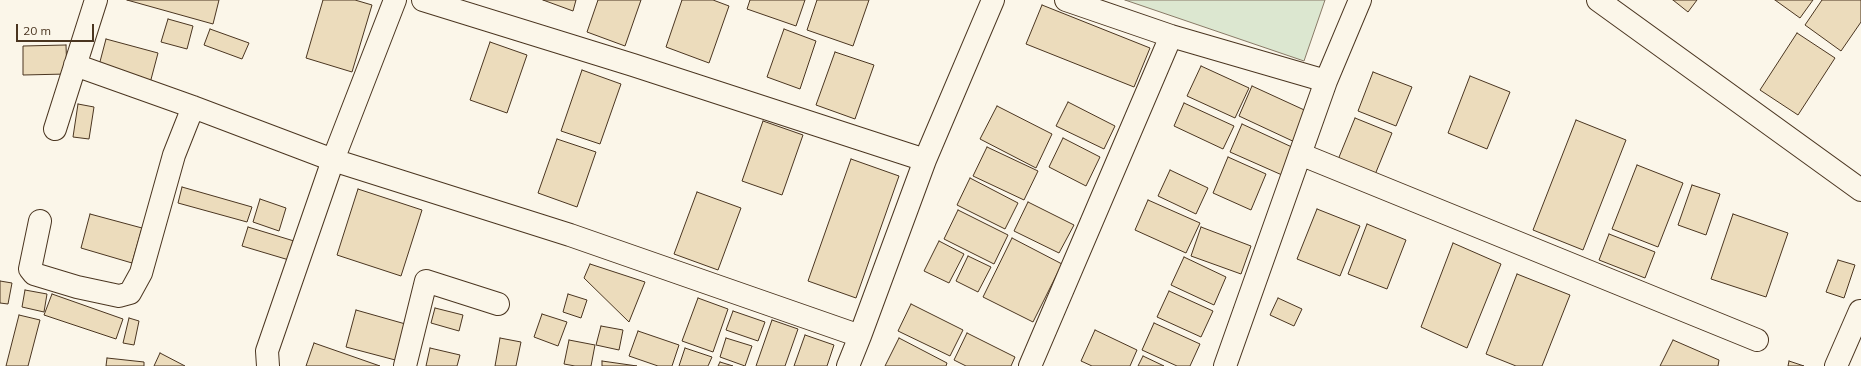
<!DOCTYPE html>
<style>
body{margin:0}
#map{position:relative;width:1861px;height:366px;overflow:hidden;background:#fbf6e9;font-family:Mulish,sans-serif}
canvas{display:block}
.scale{position:absolute;left:16px;top:24px;width:78px;height:18px;box-sizing:border-box;border:2px solid #4a3520;border-top:0;padding-left:5px;font-size:12px;line-height:14px;white-space:nowrap;color:#4a3520;-webkit-text-stroke:3px #fbf6e9;paint-order:stroke}
</style>
<div id="map">
<canvas width="1861" height="366"></canvas>
<div class="scale">20 m</div>
</div>
<script>
const ctx = document.querySelector('canvas').getContext('2d');
ctx.lineJoin = 'round';
function fillPath(path, color) { ctx.fillStyle = color; ctx.fill(path, 'evenodd'); }
const toPath = rows => new Path2D(rows.map(r => 'M' + r).join(''));
function strokePath(path, color, width, dash) { ctx.strokeStyle = color; ctx.lineWidth = width; ctx.lineCap = dash ? 'butt' : 'round'; ctx.setLineDash(dash || []); ctx.stroke(path); }
const green = toPath([
 [1125,0,1325,0,1304,61,1125,0]
]);
const building = toPath([
 [127,0,219,0,213,24,127,0],
 [323,0,355,0,372,5,352,72,306,58,323,0],
 [543,0,576,0,573,11,543,0],
 [598,0,641,0,625,46,587,32,598,0],
 [682,0,713,0,729,6,709,63,666,47,682,0],
 [750,0,805,0,796,26,747,9,750,0],
 [817,0,869,0,853,46,807,30,817,0],
 [1673,0,1697,0,1688,12,1673,0],
 [1775,0,1813,0,1800,18,1775,0],
 [1822,0,1861,0,1861,22,1841,51,1805,25,1822,0],
 [1042,5,1150,48,1134,87,1026,44,1042,5],
 [168,19,193,26,187,49,161,42,168,19],
 [210,29,249,43,242,59,204,45,210,29],
 [784,29,816,41,800,89,767,77,784,29],
 [1797,33,1835,58,1798,115,1760,90,1797,33],
 [106,39,158,53,149,87,97,73,106,39],
 [490,42,527,55,507,113,470,100,490,42],
 [66,45,67,74,23,75,23,46,66,45],
 [835,52,874,65,855,119,816,105,835,52],
 [1201,66,1249,88,1235,118,1187,96,1201,66],
 [582,70,621,84,600,144,561,131,582,70],
 [1373,72,1412,87,1396,126,1358,111,1373,72],
 [1470,76,1510,92,1487,149,1448,133,1470,76],
 [1252,86,1313,114,1299,144,1239,116,1252,86],
 [1068,102,1115,126,1104,149,1056,126,1068,102],
 [1184,103,1234,126,1223,149,1174,126,1184,103],
 [78,104,94,107,89,139,73,137,78,104],
 [997,106,1052,134,1036,168,980,139,997,106],
 [1355,118,1392,133,1372,182,1335,167,1355,118],
 [1576,120,1626,140,1583,250,1533,230,1576,120],
 [763,121,803,135,782,195,742,181,763,121],
 [1242,124,1294,148,1282,175,1230,152,1242,124],
 [1063,138,1100,157,1086,186,1049,167,1063,138],
 [557,139,596,152,577,207,538,193,557,139],
 [987,147,1038,171,1024,200,973,176,987,147],
 [1228,157,1266,174,1251,210,1213,193,1228,157],
 [851,159,899,176,856,298,808,281,851,159],
 [1637,165,1683,183,1658,247,1612,229,1637,165],
 [1170,170,1208,188,1196,214,1158,196,1170,170],
 [970,178,1018,203,1005,229,957,205,970,178],
 [1692,185,1720,194,1706,235,1678,225,1692,185],
 [182,187,252,207,247,222,178,203,182,187],
 [358,189,422,210,401,276,337,255,358,189],
 [697,192,741,208,718,270,674,254,697,192],
 [260,199,286,208,279,231,253,222,260,199],
 [1148,200,1200,223,1186,253,1135,230,1148,200],
 [1028,202,1074,225,1059,253,1014,231,1028,202],
 [1317,209,1360,226,1340,276,1297,259,1317,209],
 [958,210,1008,235,994,264,944,239,958,210],
 [90,214,142,228,132,263,81,248,90,214],
 [1733,214,1788,233,1766,297,1711,279,1733,214],
 [1367,224,1406,240,1387,289,1348,274,1367,224],
 [248,227,294,241,289,260,242,246,248,227],
 [1201,227,1251,246,1241,274,1191,256,1201,227],
 [1609,234,1655,252,1645,278,1599,260,1609,234],
 [1012,238,1062,264,1033,322,983,297,1012,238],
 [939,241,964,254,949,283,924,271,939,241],
 [1453,243,1501,264,1467,348,1421,327,1453,243],
 [968,256,991,267,978,292,956,281,968,256],
 [1184,257,1226,277,1214,305,1171,285,1184,257],
 [1838,260,1855,265,1844,298,1826,292,1838,260],
 [590,264,645,282,629,322,584,278,590,264],
 [1517,274,1570,295,1542,366,1516,366,1486,354,1517,274],
 [0,281,12,283,8,304,0,303,0,281],
 [25,290,47,294,44,312,22,307,25,290],
 [1169,291,1213,311,1201,337,1157,317,1169,291],
 [52,294,123,319,116,339,44,315,52,294],
 [568,294,587,300,581,318,563,312,568,294],
 [698,298,728,309,713,352,682,341,698,298],
 [1278,298,1302,309,1294,326,1270,315,1278,298],
 [911,304,963,330,950,356,898,331,911,304],
 [435,308,463,315,459,331,431,323,435,308],
 [356,310,409,325,399,361,346,347,356,310],
 [733,311,765,322,758,341,726,330,733,311],
 [542,314,567,322,558,346,534,337,542,314],
 [19,315,40,320,28,366,6,366,19,315],
 [129,318,139,321,134,345,123,343,129,318],
 [772,320,798,329,785,366,756,366,772,320],
 [1154,323,1200,344,1190,366,1177,366,1142,350,1154,323],
 [601,326,623,330,619,350,596,345,601,326],
 [1095,330,1137,350,1130,366,1092,366,1081,361,1095,330],
 [638,331,679,345,672,366,658,366,629,356,638,331],
 [967,333,1015,357,1011,366,966,366,954,360,967,333],
 [805,335,834,345,827,366,794,366,805,335],
 [500,338,521,342,516,366,495,366,500,338],
 [726,338,752,346,745,366,720,357,726,338],
 [899,338,947,363,946,366,885,366,899,338],
 [569,340,595,345,591,366,575,366,564,364,569,340],
 [1673,340,1719,360,1718,366,1660,366,1673,340],
 [314,343,380,366,306,366,314,343],
 [430,348,460,355,457,366,426,366,430,348],
 [685,348,712,357,708,366,679,366,685,348],
 [160,353,185,366,154,366,160,353],
 [1143,356,1164,366,1138,366,1143,356],
 [107,358,144,362,144,366,106,366,107,358],
 [602,361,637,366,602,366,602,361],
 [1789,361,1804,366,1788,366,1789,361],
 [720,362,733,366,718,366,720,362]
]);
const street = toPath([
 [423,0,633,65,925,160],
 [1066,0,1171,36,1326,81],
 [75,65,193,107,333,160,570,235,860,336],
 [55,129,96,0],
 [1300,154,1757,340],
 [40,221,30,269,34,274,77,287,119,296,130,293,141,273,174,155,193,107],
 [268,366,267,351,333,160,395,0],
 [405,366,426,281,498,304],
 [848,366,860,336,925,160,993,0],
 [1030,366,1171,36],
 [1225,366,1326,81,1360,0],
 [1836,366,1860,311]
]);
const secondary = toPath([
 [1598,0,1861,190]
]);
fillPath(green, '#dce7d0');
strokePath(green, '#887966', 1);
fillPath(building, '#ecdcbc');
strokePath(building, '#4a3520', 1);
strokePath(street, '#4a3520', 24);
strokePath(secondary, '#4a3520', 24);
strokePath(street, '#fbf6e9', 22);
strokePath(secondary, '#fbf6e9', 22);
</script>
